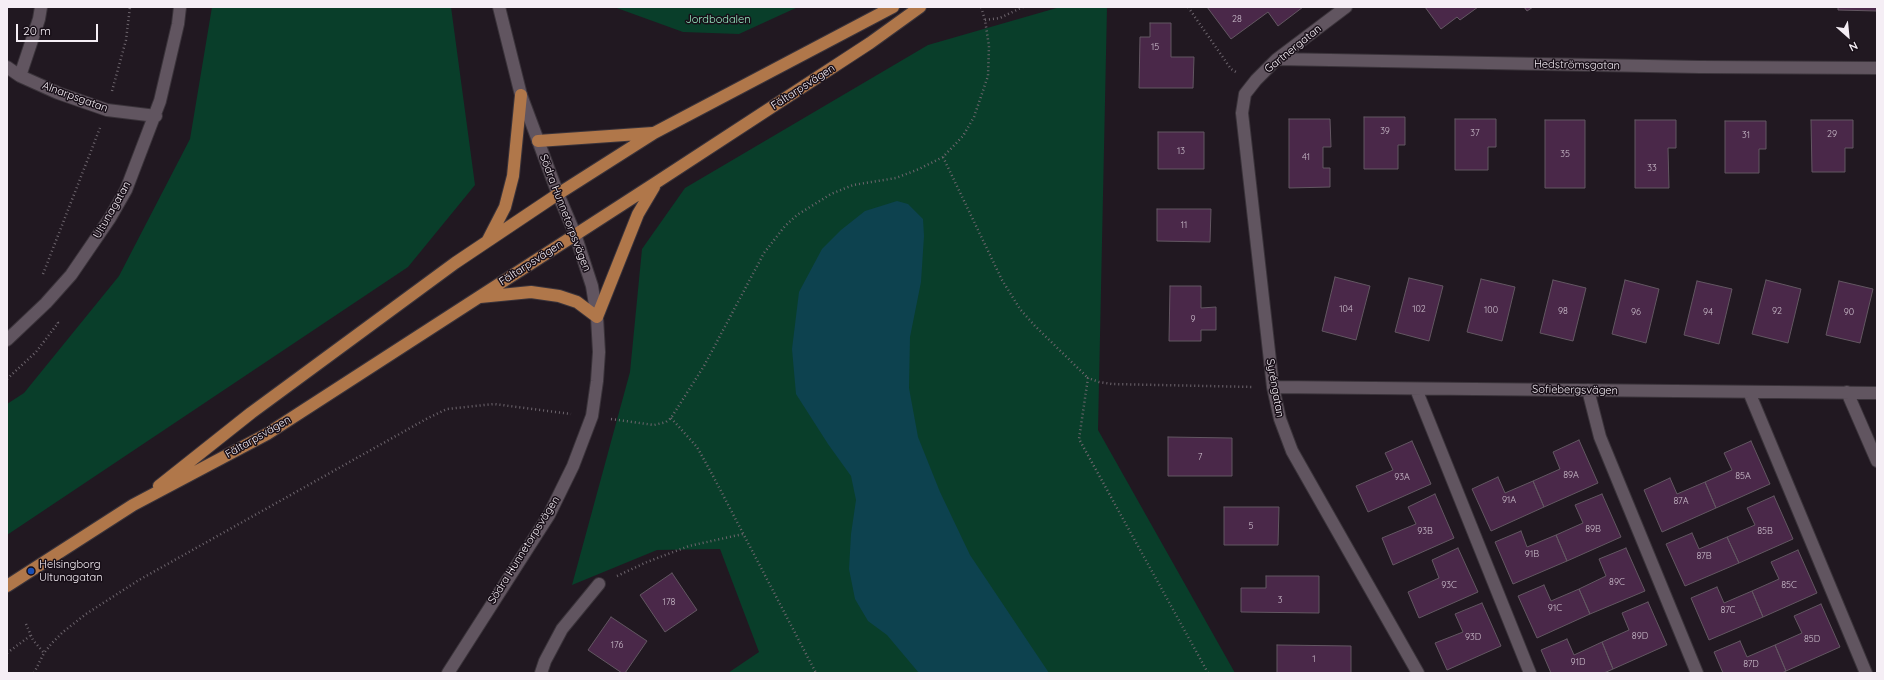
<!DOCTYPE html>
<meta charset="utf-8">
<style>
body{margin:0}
#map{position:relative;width:1884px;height:680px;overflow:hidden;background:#211821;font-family:Quicksand,sans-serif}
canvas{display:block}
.frame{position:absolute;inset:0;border:8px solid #f5eef5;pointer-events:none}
.north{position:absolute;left:1828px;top:16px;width:40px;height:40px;-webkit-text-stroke:3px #180f18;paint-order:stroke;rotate:153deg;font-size:11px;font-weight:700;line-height:16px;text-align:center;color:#f5eef5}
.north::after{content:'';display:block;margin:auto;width:14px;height:18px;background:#f5eef5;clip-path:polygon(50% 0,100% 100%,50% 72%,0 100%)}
.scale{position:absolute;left:16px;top:24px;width:82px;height:18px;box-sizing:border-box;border:2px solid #f5eef5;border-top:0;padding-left:5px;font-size:12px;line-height:14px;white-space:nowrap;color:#f5eef5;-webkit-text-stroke:3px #180f18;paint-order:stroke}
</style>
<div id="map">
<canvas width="1884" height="680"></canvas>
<div class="frame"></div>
<div class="north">N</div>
<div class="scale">20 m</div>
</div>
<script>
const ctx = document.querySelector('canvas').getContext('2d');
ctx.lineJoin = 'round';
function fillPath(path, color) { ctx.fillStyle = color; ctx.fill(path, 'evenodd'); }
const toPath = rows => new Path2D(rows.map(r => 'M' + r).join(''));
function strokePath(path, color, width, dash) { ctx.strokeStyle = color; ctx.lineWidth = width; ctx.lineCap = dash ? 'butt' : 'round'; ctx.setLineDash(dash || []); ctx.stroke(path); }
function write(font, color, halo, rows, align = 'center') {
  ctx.font = font + ' Quicksand,sans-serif'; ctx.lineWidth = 3; ctx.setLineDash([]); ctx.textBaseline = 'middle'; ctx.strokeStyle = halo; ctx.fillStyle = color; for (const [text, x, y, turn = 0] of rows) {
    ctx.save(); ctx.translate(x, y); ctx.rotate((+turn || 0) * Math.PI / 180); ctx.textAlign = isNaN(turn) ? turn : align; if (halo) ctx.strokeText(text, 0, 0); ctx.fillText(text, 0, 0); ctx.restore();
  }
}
const green = toPath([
 [212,7,451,7,475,185,408,267,7,535,7,404,24,393,119,276,190,139],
 [614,7,798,7,739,34,683,32],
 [1060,7,1107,7,1098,430,1235,673,728,673,759,652,720,549,657,550,572,585,630,372,642,249,685,188,928,45]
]);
const water = toPath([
 [897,201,908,204,923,219,924,236,921,282,910,337,909,388,918,437,940,492,970,555,1049,673,919,673,887,635,868,621,855,599,849,569,851,534,856,500,851,476,828,444,796,394,792,349,799,292,822,249,841,230,865,211]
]);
const building = toPath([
 [1207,7,1303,7,1278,26,1268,12,1231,39,1207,7],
 [1425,7,1478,7,1460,20,1457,17,1441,29,1425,7],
 [1524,7,1533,7,1527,11,1524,7],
 [1838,7,1877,7,1877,11,1838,10,1838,7],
 [1150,23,1171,23,1171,57,1194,57,1193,88,1139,88,1140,37,1150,37,1150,23],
 [1364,117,1405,117,1405,145,1398,145,1398,169,1364,169,1364,117],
 [1289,119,1330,119,1331,147,1323,147,1323,168,1330,168,1330,187,1289,188,1289,119],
 [1455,119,1496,119,1496,147,1488,147,1488,170,1455,170,1455,119],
 [1545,120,1585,120,1585,188,1545,188,1545,120],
 [1635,120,1676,120,1676,148,1668,148,1669,188,1635,188,1635,120],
 [1811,120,1853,120,1853,148,1845,148,1845,172,1812,172,1811,120],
 [1725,121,1766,121,1766,149,1759,149,1759,173,1725,173,1725,121],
 [1158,132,1204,132,1204,169,1158,169,1158,132],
 [1157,209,1211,209,1210,242,1157,241,1157,209],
 [1335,277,1370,286,1356,340,1322,331,1335,277],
 [1409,278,1443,286,1429,341,1395,332,1409,278],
 [1481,279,1515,287,1502,341,1467,332,1481,279],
 [1553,280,1586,288,1573,341,1540,333,1553,280],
 [1625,280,1659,289,1646,343,1612,334,1625,280],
 [1766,280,1801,289,1788,343,1752,334,1766,280],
 [1697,281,1732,289,1719,344,1684,335,1697,281],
 [1839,281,1873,289,1860,343,1826,335,1839,281],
 [1170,286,1201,286,1201,308,1216,307,1216,330,1201,330,1201,341,1169,341,1170,286],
 [1168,437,1232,438,1232,476,1168,476,1168,437],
 [1579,440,1598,483,1544,507,1533,481,1560,469,1553,452,1579,440],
 [1412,441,1431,484,1368,512,1356,486,1393,470,1385,453,1412,441],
 [1751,441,1770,484,1716,508,1705,482,1732,470,1724,453,1751,441],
 [1498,477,1505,493,1533,481,1544,507,1491,531,1472,489,1498,477],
 [1670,478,1677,494,1705,482,1716,508,1662,532,1644,490,1670,478],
 [1435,494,1454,538,1393,565,1382,538,1416,524,1408,507,1435,494],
 [1602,494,1621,537,1567,561,1556,535,1583,523,1575,505,1602,494],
 [1774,496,1793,539,1739,563,1727,537,1755,525,1747,508,1774,496],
 [1224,507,1279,507,1278,545,1224,545,1224,507],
 [1521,531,1527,547,1556,535,1567,561,1513,584,1495,542,1521,531],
 [1692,533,1699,549,1727,537,1739,563,1685,586,1666,544,1692,533],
 [1458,548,1478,592,1419,618,1408,592,1439,578,1432,560,1458,548],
 [1626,548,1645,591,1590,614,1579,589,1606,576,1599,559,1626,548],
 [1798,550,1817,593,1763,617,1752,591,1779,579,1771,562,1798,550],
 [672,573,697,610,665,632,640,595,672,573],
 [1266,576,1319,576,1319,613,1241,612,1241,588,1266,588,1266,576],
 [1544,585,1551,601,1579,589,1590,614,1537,638,1518,596,1544,585],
 [1717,587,1724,603,1752,591,1763,617,1709,640,1691,598,1717,587],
 [1648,602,1667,645,1613,669,1602,642,1629,630,1622,613,1648,602],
 [1482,603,1501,646,1447,670,1435,643,1463,632,1455,614,1482,603],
 [1821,604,1840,647,1786,671,1775,645,1802,633,1794,616,1821,604],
 [611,617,647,641,625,673,622,673,588,650,611,617],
 [1567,639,1574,655,1602,642,1613,669,1604,673,1551,673,1541,650,1567,639],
 [1740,641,1747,657,1775,645,1786,671,1782,673,1723,673,1714,652,1740,641],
 [1277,645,1351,646,1351,673,1277,673,1277,645]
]);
const path = toPath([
 [1188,7,1231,69,1236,72],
 [985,20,1000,18,1023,7],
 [112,91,126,40,130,7],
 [943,157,1002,280,1020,309,1035,326,1088,378],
 [43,274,100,128],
 [7,379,36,352,58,323,56,320],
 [671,418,697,447,712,474,816,673],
 [611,419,654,425,666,422,671,418,704,366,764,253,785,226,797,215,831,194,853,185,896,178,919,169,943,157,963,136,974,117,988,76,989,46,985,20,981,7],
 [617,576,647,562,689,546,743,534],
 [26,624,33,640,44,653],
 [7,653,30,636],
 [34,673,44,653,52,643,63,632,86,614,139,580,428,418,447,409,494,404,571,414],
 [1208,673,1079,439,1088,378,1099,382,1112,384,1254,387]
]);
const minor = toPath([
 [1346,7,1277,59,1256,80,1245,94,1242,113,1273,387,1280,419,1292,451,1418,673],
 [1277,59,1700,67,1877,68],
 [7,67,20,76,58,93,107,110,156,116],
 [20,76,39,19,41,7],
 [7,340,46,303,71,275,110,218,126,190,160,101,178,24,180,7],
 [1273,387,1877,393],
 [1416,389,1530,673],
 [1588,390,1600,437,1697,673],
 [1749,392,1866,673],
 [1847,392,1877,461],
 [448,673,549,515,573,466,592,416,597,381,599,352,597,317,592,286,575,234,558,194,521,95,499,7],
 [541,673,545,661,562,629,599,584]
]);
const major = toPath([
 [538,141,653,133],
 [488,240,505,207,513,176,521,95],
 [480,297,531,292,559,296,577,302,597,317,638,214,654,187],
 [159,486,251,413,455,263,558,194,654,133,893,7],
 [7,586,133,505,267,434,657,182,870,43,920,7]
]);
const markers = [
 [31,571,4,"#1a4fb4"]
];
const numberNames = [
 ["28",1237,19],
 ["15",1155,47],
 ["39",1385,131],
 ["37",1475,133],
 ["29",1832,134],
 ["31",1746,135],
 ["13",1181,151],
 ["35",1565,154],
 ["41",1306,157],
 ["33",1652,168],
 ["11",1184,225],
 ["104",1346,309],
 ["102",1419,309],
 ["100",1491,310],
 ["98",1563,311],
 ["92",1777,311],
 ["96",1636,312],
 ["94",1708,312],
 ["90",1849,312],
 ["9",1193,319],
 ["7",1200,457],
 ["89A",1571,475],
 ["85A",1743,476],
 ["93A",1402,477],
 ["91A",1509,500],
 ["87A",1681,501],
 ["5",1251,526],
 ["89B",1593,529],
 ["93B",1425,531],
 ["85B",1765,531],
 ["91B",1532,554],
 ["87B",1704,556],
 ["89C",1617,582],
 ["93C",1449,585],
 ["85C",1789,585],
 ["3",1280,600],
 ["178",669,602],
 ["91C",1555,608],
 ["87C",1728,610],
 ["89D",1640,636],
 ["93D",1473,637],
 ["85D",1812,639],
 ["176",617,645],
 ["1",1314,659],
 ["91D",1578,662],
 ["87D",1751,664]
];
const parkNames = [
 ["Jordbodalen",718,20]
];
const streetNames = [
 ["Gartnergatan",1293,49,-39],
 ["Hedströmsgatan",1577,65,1],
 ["Fältarpsvägen",803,87,-33],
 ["Alnarpsgatan",75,97,20],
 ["Ultunagatan",112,210,-60],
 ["Södra Hunnetorpsvägen",565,213,69],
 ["Fältarpsvägen",531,263,-33],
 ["Syréngatan",1275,388,80],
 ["Sofiebergsvägen",1575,390,1],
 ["Fältarpsvägen",258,437,-30],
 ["Södra Hunnetorpsvägen",524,550,-58]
];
const poiNames = [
 ["Helsingborg",39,565],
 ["Ultunagatan",39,578]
];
fillPath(green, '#093e2a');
fillPath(water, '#0d424f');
fillPath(building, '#4a2849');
strokePath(building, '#635762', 1);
strokePath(minor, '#3a333a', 14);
strokePath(major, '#3a333a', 14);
strokePath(path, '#6e666e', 2.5, [1, 3]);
strokePath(minor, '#615560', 12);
strokePath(major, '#b0774a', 12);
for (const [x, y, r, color] of markers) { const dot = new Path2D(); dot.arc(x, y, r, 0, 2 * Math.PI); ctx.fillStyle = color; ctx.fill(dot); strokePath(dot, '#180f18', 1.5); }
write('9px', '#cabcca', null, numberNames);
write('11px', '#98edc4', '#180f18', parkNames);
write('11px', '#f5eef5', '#180f18', streetNames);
write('11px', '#f5eef5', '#180f18', poiNames, 'left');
</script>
